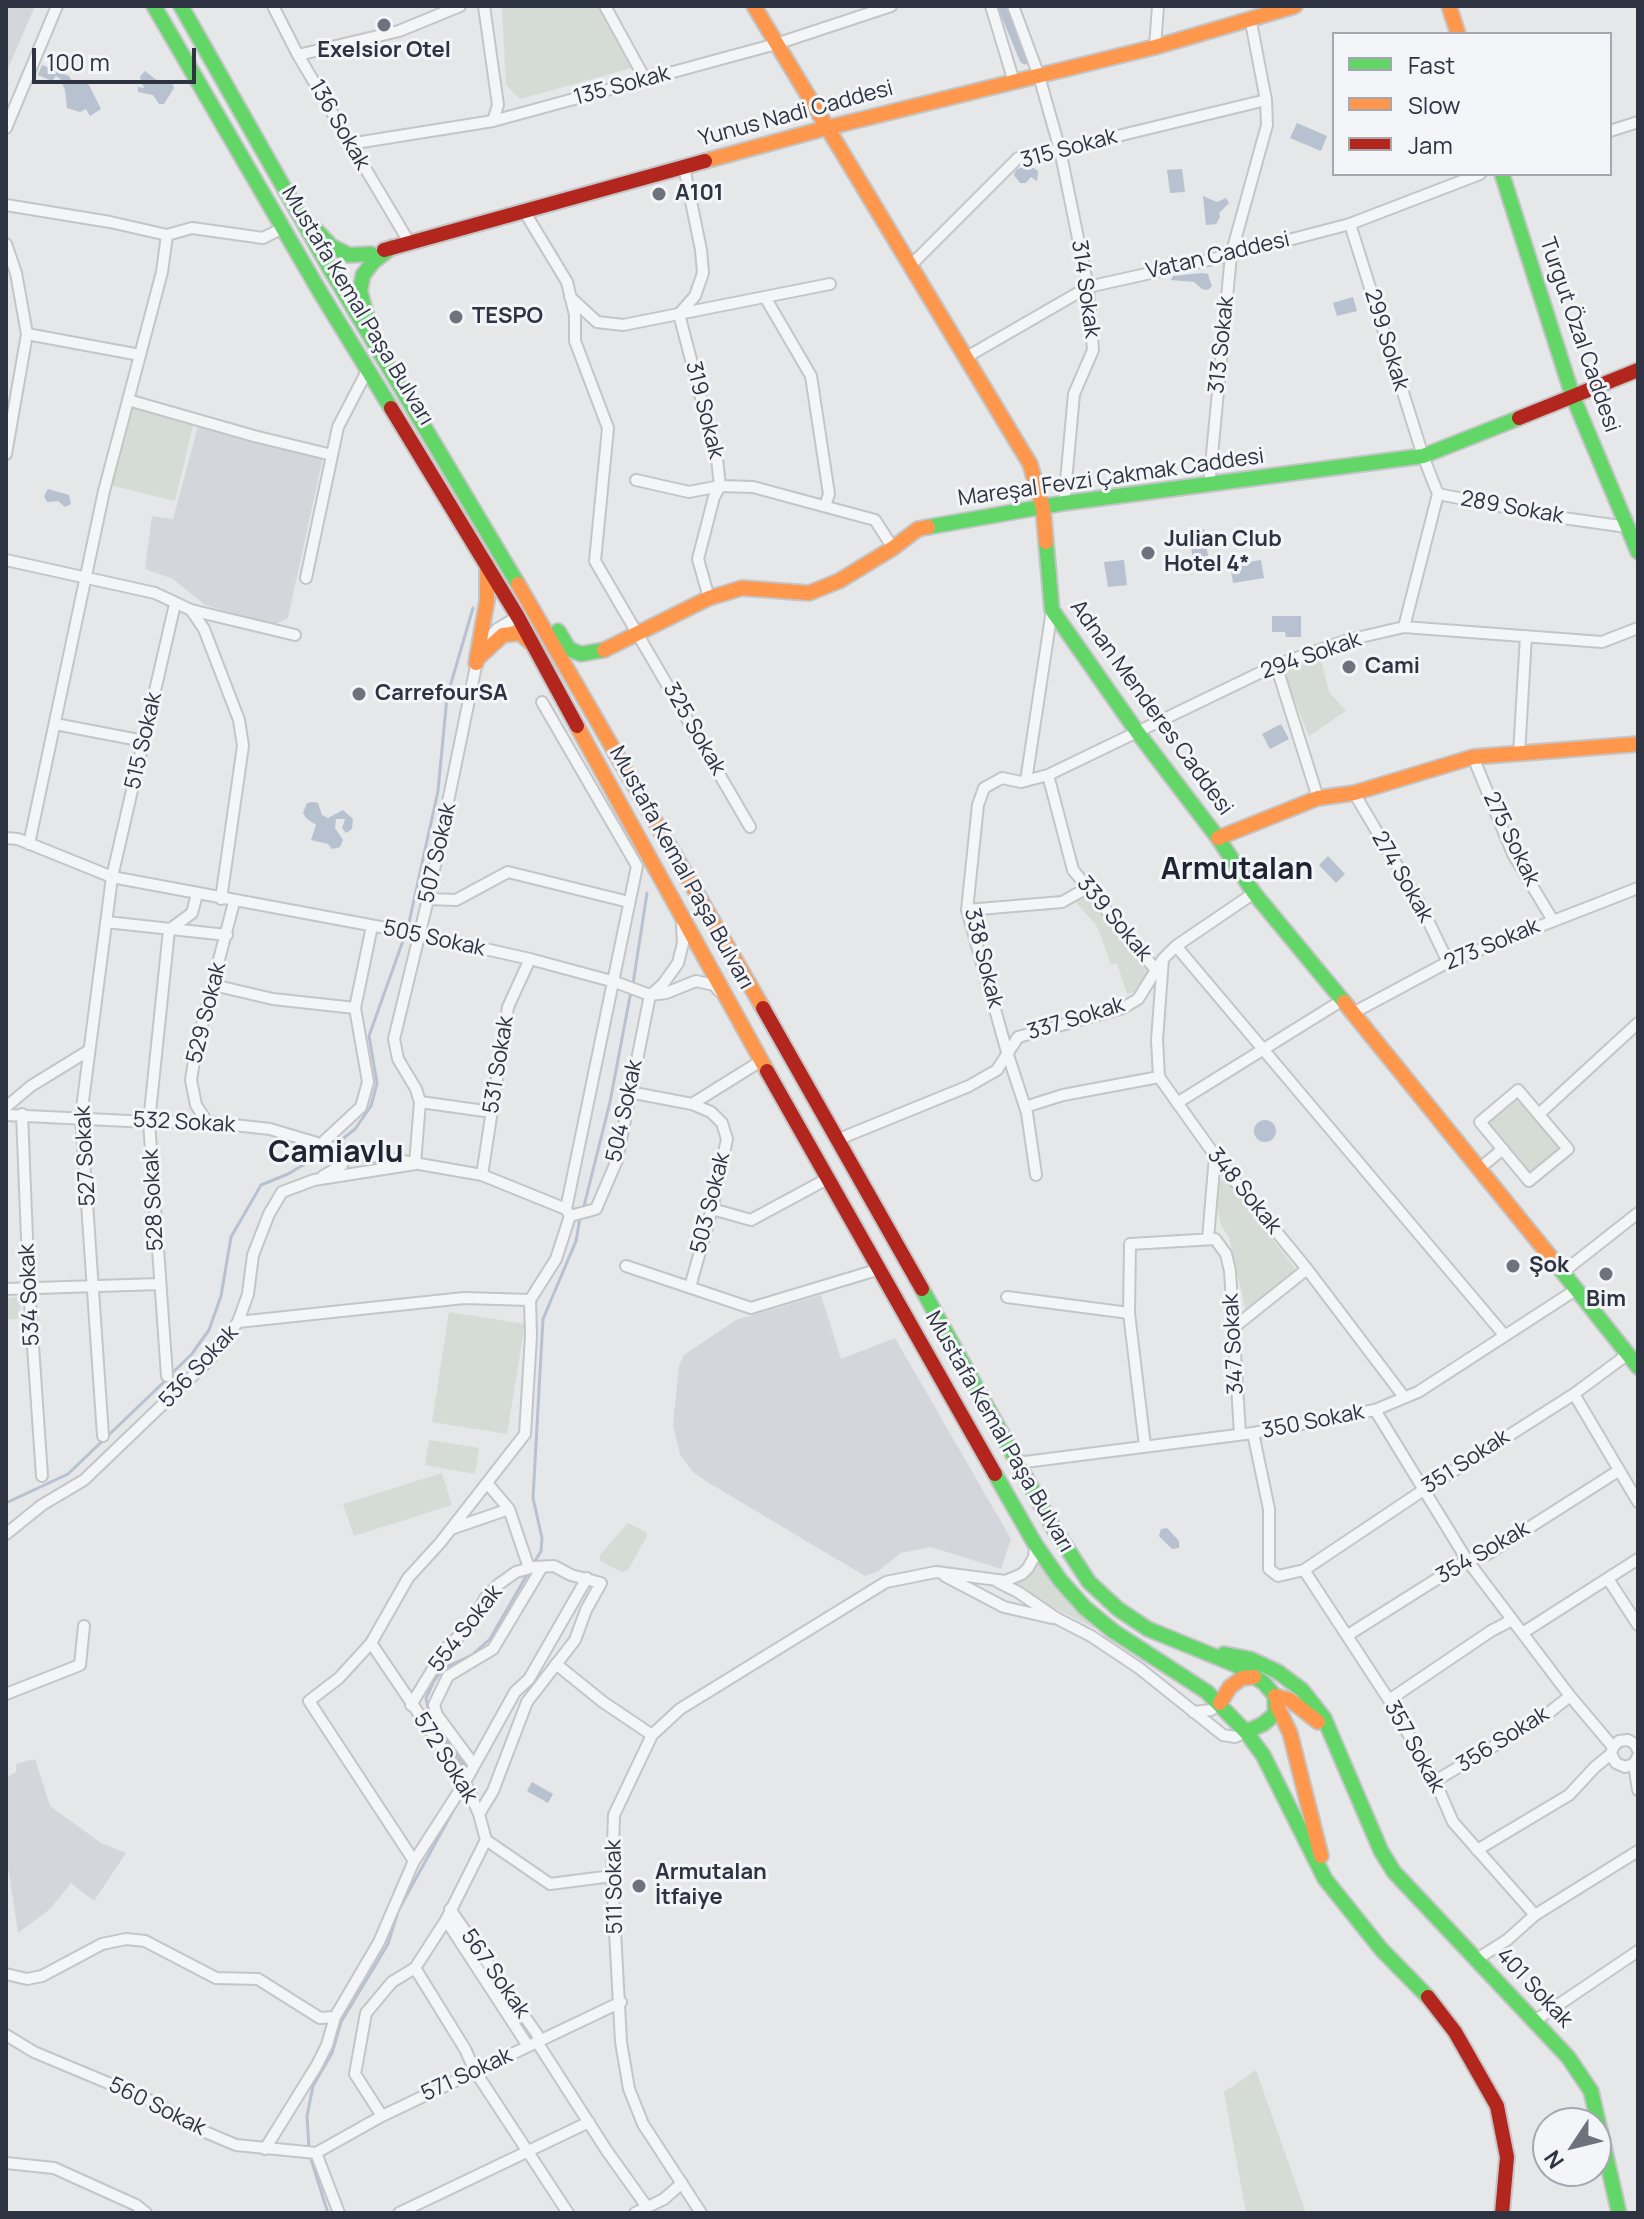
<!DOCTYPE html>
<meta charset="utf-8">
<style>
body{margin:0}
#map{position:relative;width:1644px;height:2219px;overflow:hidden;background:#e5e7e9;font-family:Manrope,sans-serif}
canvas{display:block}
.frame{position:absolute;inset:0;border:8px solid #2d3341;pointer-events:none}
.legend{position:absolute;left:1332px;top:32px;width:280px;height:144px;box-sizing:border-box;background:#f3f5f8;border:2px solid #a4a7af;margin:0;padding:10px 14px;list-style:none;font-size:24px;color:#2d3341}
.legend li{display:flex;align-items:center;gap:16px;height:40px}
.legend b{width:40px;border:2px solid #a4a7af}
.north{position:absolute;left:1532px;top:2107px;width:80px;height:80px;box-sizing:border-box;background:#f3f5f8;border:2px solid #a4a7af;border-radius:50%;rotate:235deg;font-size:22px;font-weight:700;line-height:32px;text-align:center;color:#2d3341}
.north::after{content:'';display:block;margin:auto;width:28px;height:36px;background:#6d727c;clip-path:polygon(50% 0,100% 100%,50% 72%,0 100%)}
.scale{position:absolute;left:32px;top:48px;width:164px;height:36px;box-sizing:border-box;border:4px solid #2d3341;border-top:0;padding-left:10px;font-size:24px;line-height:28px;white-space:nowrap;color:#2d3341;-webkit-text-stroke:6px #f3f5f8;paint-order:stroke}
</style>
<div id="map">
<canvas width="1644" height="2219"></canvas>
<div class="frame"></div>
<ul class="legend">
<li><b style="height:10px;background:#63d668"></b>Fast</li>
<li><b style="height:10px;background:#ff974d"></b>Slow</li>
<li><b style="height:10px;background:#b3261e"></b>Jam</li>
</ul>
<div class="north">N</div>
<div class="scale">100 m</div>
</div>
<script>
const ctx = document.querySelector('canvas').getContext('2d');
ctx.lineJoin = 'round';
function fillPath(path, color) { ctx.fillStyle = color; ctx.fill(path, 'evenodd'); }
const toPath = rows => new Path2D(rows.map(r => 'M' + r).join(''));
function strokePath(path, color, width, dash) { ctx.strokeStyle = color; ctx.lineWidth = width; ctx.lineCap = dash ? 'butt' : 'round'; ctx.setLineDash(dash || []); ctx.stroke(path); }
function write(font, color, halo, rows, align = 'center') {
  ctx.font = font + ' Manrope,sans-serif'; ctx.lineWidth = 6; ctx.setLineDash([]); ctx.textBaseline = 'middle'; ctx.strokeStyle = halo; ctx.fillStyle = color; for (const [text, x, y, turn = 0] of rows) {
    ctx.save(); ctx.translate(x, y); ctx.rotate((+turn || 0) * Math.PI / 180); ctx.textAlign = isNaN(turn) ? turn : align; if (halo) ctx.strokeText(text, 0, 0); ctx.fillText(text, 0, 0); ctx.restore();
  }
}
const built = toPath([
 [6,6,35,6,6,73],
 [198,426,323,457,288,618,274,625,205,605,173,579,145,569,152,516,173,519],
 [821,1295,841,1359,895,1338,1011,1539,1001,1569,931,1547,901,1553,877,1572,865,1576,704,1480,692,1471,680,1454,673,1425,679,1366,684,1355,736,1320],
 [35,1759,50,1806,101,1843,126,1853,94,1901,71,1883,50,1909,18,1933,6,1854,6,1778,16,1772,16,1764]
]);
const green = toPath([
 [502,6,604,6,635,67,520,99,506,85],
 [129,406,194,422,175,501,110,485],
 [1320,655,1329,692,1346,711,1309,736,1281,667],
 [1087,890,1147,966,1148,979,1137,992,1127,994,1117,963,1111,964,1097,926,1073,899],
 [1518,1092,1565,1148,1530,1178,1483,1122],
 [1224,1176,1297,1271,1246,1312,1229,1238,1221,1225,1217,1207,1216,1187],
 [19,1297,22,1318,6,1320,6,1298],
 [449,1312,525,1324,507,1434,432,1422],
 [429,1440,479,1448,475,1474,425,1465],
 [442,1473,452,1505,354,1536,343,1504],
 [628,1523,646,1532,647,1536,628,1570,622,1572,600,1561,600,1555],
 [1037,1560,1060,1593,1094,1628,1008,1585,1031,1573],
 [1256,2070,1306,2213,1246,2213,1224,2092]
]);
const water = toPath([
 [42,65,69,76,74,84,82,82,89,85,101,109,90,116,86,109,80,112,67,108,65,90,60,79,56,76,52,81,38,75],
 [145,71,159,82,172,83,174,88,164,104,159,104,153,95,138,92,138,87,145,88,141,83,140,76],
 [1297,123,1327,136,1321,151,1290,138],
 [1028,164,1038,171,1037,181,1031,177,1026,183,1020,183,1014,175,1016,170],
 [1182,169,1185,192,1170,193,1167,170],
 [1203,196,1217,202,1226,198,1229,203,1219,213,1220,217,1216,224,1206,225],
 [1202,273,1208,274,1210,281,1212,286,1208,290,1202,289,1194,282,1171,280,1173,276],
 [1353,297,1357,311,1337,316,1333,303],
 [48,489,69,495,71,504,65,507,58,501,47,502,44,496],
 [1204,529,1208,556,1193,558,1188,531],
 [1124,560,1127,585,1108,587,1104,562],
 [1261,560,1264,578,1233,583,1230,565],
 [1272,616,1301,616,1301,637,1286,637,1285,632,1272,632],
 [1281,724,1289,739,1270,749,1262,734],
 [312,802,318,803,322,815,328,818,343,810,353,819,352,829,346,833,342,828,345,819,336,819,335,828,343,840,340,847,332,849,328,844,311,840,316,825,306,818,303,813,307,803],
 [1328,856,1345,874,1336,883,1319,865],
 '1254 1131a11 11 0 1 1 22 0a11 11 0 1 1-22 0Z',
 [1167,1528,1179,1541,1179,1548,1172,1549,1159,1536,1161,1529],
 [532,1782,553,1794,548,1803,527,1791]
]);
const stream = toPath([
 [408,927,438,791,447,697,473,608],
 [633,984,647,893],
 [335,1145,355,1129,371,1106,377,1083,369,1036,405,935],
 [583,1210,610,1102,631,991],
 [171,1374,191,1355,209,1330,221,1296,231,1237,261,1185,288,1174,330,1149],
 [6,1503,68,1474,166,1380],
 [534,1563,541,1551,542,1538,533,1498,543,1319,576,1241,580,1218],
 [465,1771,466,1768,430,1718,426,1698,434,1681,444,1668,472,1655,490,1639,528,1573],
 [309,2148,307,2116,313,2086,332,2053,341,2022,388,1944,398,1911,464,1791],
 [310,2156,328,2213]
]);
const canal = toPath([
 [1003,6,1025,59]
]);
const street = toPath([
 [273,6,298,55,409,242],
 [484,6,498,105,493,121],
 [605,6,645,79],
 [991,6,1014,82],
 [1013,6,1039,76,1060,150,1088,287,1093,350,1074,394,1064,503],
 [1155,47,1158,6],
 [298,55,399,31,460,6],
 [6,128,57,6],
 [1610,131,1638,122],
 [349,144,493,121,776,44,891,6],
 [684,167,701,250,703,273,695,296,679,314,717,459,720,486,714,497,698,559,709,598],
 [6,205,110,222,167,235,192,228,263,238,283,228],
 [524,211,567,282,575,315,575,341,608,428,595,561,750,827],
 [1350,224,1423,456,1438,494,1556,517,1627,527],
 [6,244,16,273,27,334,6,454],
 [910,266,1018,158,1060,150,1266,100],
 [570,297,597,322,623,325,830,284],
 [765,297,811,376,829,494,825,506],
 [27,334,140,355],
 [965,358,1088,287,1231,255,1350,224,1480,174],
 [128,400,254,436,332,455],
 [636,480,689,492,720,486,753,487,875,520,893,548],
 [1209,486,1231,255,1267,125,1266,100,1250,17],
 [6,560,155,593,191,610,204,629,239,720,243,746,221,899],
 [306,578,338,427,368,369],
 [191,610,295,635],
 [1404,627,1438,494],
 [490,637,497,629,519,616],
 [1276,665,1318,798],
 [542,702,637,866,566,1209],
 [55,724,144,741],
 [1519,754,1526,636],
 [1473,757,1513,854,1552,919],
 [1048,775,1073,870,1156,970],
 [1026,781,1052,610],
 [1354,793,1420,904,1448,962],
 [6,838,18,839,112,877,418,934,530,959,615,982,650,995,666,993,696,981,714,985,719,991],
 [29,844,104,491,162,272,167,235],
 [428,899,456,900,508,872,629,902],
 [967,910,1062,902,1087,888],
 [106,922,227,935],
 [1176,946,1505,1336],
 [1163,959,1157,1040,1159,1077,1221,1164,1307,1269,1404,1397],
 [213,985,273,999,355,1008],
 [652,994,663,984,678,963,683,943,682,925],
 [1351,1014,1448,962,1638,888],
 [1518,1090,1568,1149,1529,1181,1480,1122,1518,1090],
 [629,1092,692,1104,711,1112,722,1123,727,1139,712,1209,690,1287],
 [420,1102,492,1112],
 [1177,1103,1341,1001],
 [692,1104,761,1061],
 [6,1107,31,1086,88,1051],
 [1025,1107,1063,1095,1159,1077],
 [22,1114,29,1288,42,1476],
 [1539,1114,1638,1023],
 [6,1115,149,1122,207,1122,270,1129,340,1150,482,1175,566,1209,570,1216],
 [207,1122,196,1105,191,1080,196,1048,234,902],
 [839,1139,969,1086,997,1070,1018,1037,1123,1008,1138,999,1163,959,1176,946,1254,893],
 [320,1145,361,1107,368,1082,355,1008,372,926],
 [1480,1168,1503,1149],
 [482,1175,508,1007,530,959],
 [1036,1175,1027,1113,1007,1052,967,910,978,805,984,788,1002,778,1021,782,1048,775,1276,665,1348,640,1404,627,1602,642,1638,628],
 [323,1176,342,1165,345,1157,340,1150],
 [712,1209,751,1220,827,1179],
 [570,1216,596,1209,617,1160,650,995],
 [1208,1239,1215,1156],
 [626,1266,751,1308,880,1269],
 [1563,1272,1638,1213],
 [6,1289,159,1284],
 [1007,1297,1129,1313],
 [238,1322,248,1294,253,1255,269,1214,282,1192,314,1180,415,1164,420,1102,416,1089,398,1059,394,1039,428,899,477,661],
 [1233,1328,1307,1269],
 [167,1376,149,1122,169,930,192,913,197,894],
 [1574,1394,1638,1502],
 [1375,1410,1467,1560,1570,1696,1613,1747],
 [1253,1433,1269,1509,1269,1569,1278,1576,1304,1570,1425,1489,1574,1394,1628,1354],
 [103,1436,81,1116,112,877,175,604],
 [1145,1446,1129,1313,1130,1244,1215,1239,1226,1254,1230,1271,1240,1434],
 [1017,1463,1253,1433,1375,1410,1418,1392,1577,1289],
 [487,1483,509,1509,529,1568],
 [451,1529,509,1509],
 [6,1534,42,1505,84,1480,208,1361,238,1322,464,1298,530,1300],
 [1304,1570,1389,1700,1435,1781,1453,1822,1535,1915],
 [945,1576,1004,1607,1052,1618],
 [1608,1579,1638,1625],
 [998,1582,1018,1592,1056,1618,1091,1636,1139,1668,1223,1735,1235,1737,1246,1732],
 [1524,1632,1638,1559],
 [1348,1635,1467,1560,1486,1555,1618,1471],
 [371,1643,465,1782,479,1814,486,1840,550,1884,612,1876],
 [556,1664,603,1702,652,1735],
 [6,1694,80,1665,84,1626],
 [1389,1700,1491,1631,1512,1620],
 [411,1705,445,1649,470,1626,486,1597,499,1584,516,1572,534,1567,554,1566,571,1575,601,1583,586,1610,575,1640,527,1702,493,1791,479,1814],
 [1193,1712,1211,1710,1220,1703],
 [1638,1750,1635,1744,1628,1740,1619,1741,1613,1747,1611,1754,1616,1763,1625,1767,1634,1764,1638,1756],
 [1634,1764,1638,1790],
 [474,1765,437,1715,434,1705,448,1676,493,1649,542,1567],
 [1435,1781,1546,1715,1570,1696],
 [1477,1850,1569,1795,1595,1767,1611,1754],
 [414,1861,309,1701,339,1678,371,1643,408,1578,440,1543,525,1434,531,1336,530,1300,556,1259,570,1216],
 [450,1909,541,2040],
 [446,1920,528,2046],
 [1477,1959,1507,1940,1535,1915,1638,1851],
 [415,1968,465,2049,475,2071,568,2213],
 [6,1974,27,1979,42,1976,102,1944,126,1939,145,1941,216,1978,258,1979,320,2018,335,2017],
 [1536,2020,1638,1951],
 [6,2035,34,2052,156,2103,203,2131,236,2145,316,2153],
 [537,2042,607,2151,647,2207],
 [382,2116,355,2074,366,2013,392,1982,415,1968,446,1920,486,1840],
 [265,2149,317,2065,327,2045,335,2017,379,1942,413,1863,465,1782,515,1692,529,1679,587,1578],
 [316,2153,382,2116,621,2002],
 [316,2153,339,2213],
 [6,2163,54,2168,136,2205,146,2213],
 [399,2213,589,2122],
 [635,2213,664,2199,682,2183],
 [701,2213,643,2124,629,2089,621,2042,612,1876,614,1815,652,1735,680,1709,886,1582,936,1572,1005,1581,1022,1574,1028,1568,1034,1557,1035,1547]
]);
const fast = toPath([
 [154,6,320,292,391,408],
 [181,6,330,269,518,584],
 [1502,174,1573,397,1638,552],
 [315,229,331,246,349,255,371,254],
 [367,317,360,291,363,275,373,262,392,247],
 [928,527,1064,503,1423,456,1519,418],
 [1046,542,1052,610,1138,733,1218,838,1254,893,1344,1002],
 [558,631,569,649,581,654,604,650],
 [1549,1255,1638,1367],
 [922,1289,1053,1527,1089,1582,1118,1609,1148,1629,1236,1665,1264,1683,1275,1696,1275,1714,1263,1724,1246,1732],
 [995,1474,1035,1544,1060,1580,1085,1608,1113,1631,1207,1692,1246,1732,1263,1755,1325,1879,1381,1949,1428,1997],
 [1224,1654,1250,1659,1278,1672,1302,1690,1324,1718,1381,1851,1394,1872,1568,2057,1591,2091,1619,2213]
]);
const slow = toPath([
 [754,6,1030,464,1043,508,1046,542],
 [1449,6,1458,34],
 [705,161,826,128,1155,47,1295,6],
 [518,584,763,1008],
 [604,650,709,598,742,588,809,593,839,581,893,548,918,529,928,527],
 [478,658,503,635,520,633,533,645],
 [476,663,487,601,487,565],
 [577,726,767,1071],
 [1218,838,1318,798,1354,793,1473,757,1638,744],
 [1344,1002,1549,1255],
 [1275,1696,1290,1700,1318,1722],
 [1220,1703,1230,1687,1242,1678,1254,1677],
 [1277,1706,1290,1733,1321,1856]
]);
const jam = toPath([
 [384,250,705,161],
 [391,408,518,617,577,726],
 [1519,418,1638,370],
 [763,1008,922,1289],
 [767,1071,995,1474],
 [1428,1997,1455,2032,1497,2106,1507,2157,1502,2213]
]);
const markers = [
 [384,25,8,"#6d727c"],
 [659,194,8,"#6d727c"],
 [456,317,8,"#6d727c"],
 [1148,553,8,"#6d727c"],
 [1349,667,8,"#6d727c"],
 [359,694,8,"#6d727c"],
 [1513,1266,8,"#6d727c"],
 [1606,1274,8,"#6d727c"],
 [639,1886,8,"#6d727c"]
];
const poiNames = [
 ["Exelsior Otel",384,51,"center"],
 ["A101",675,194],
 ["TESPO",472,317],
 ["Julian Club",1164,540],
 ["Hotel 4*",1164,565],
 ["Cami",1365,667],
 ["CarrefourSA",375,694],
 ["Şok",1529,1266],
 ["Bim",1606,1300,"center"],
 ["Armutalan",655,1873],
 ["İtfaiye",655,1898]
];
const streetNames = [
 ["135 Sokak",622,86,-15],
 ["Yunus Nadi Caddesi",796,114,-15],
 ["136 Sokak",339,125,60],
 ["315 Sokak",1069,149,-15],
 ["Vatan Caddesi",1218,256,-13],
 ["314 Sokak",1085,289,82],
 ["Mustafa Kemal Paşa Bulvarı",357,306,59],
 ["Turgut Özal Caddesi",1579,335,71],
 ["299 Sokak",1386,340,73],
 ["313 Sokak",1222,345,-84],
 ["319 Sokak",704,410,76],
 ["Mareşal Fevzi Çakmak Caddesi",1111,478,-8],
 ["289 Sokak",1512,508,10],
 ["294 Sokak",1311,656,-19],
 ["Adnan Menderes Caddesi",1151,708,54],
 ["325 Sokak",694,729,60],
 ["515 Sokak",144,741,-77],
 ["275 Sokak",1511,839,64],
 ["507 Sokak",438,853,-77],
 ["Mustafa Kemal Paşa Bulvarı",681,868,61],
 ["274 Sokak",1402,877,60],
 ["339 Sokak",1114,919,50],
 ["505 Sokak",434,939,12],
 ["273 Sokak",1492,945,-23],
 ["338 Sokak",983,958,76],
 ["529 Sokak",207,1013,-76],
 ["337 Sokak",1076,1019,-17],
 ["531 Sokak",499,1065,-81],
 ["504 Sokak",625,1111,-78],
 ["532 Sokak",184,1123,3],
 ["527 Sokak",86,1156,-93],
 ["348 Sokak",1244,1191,51],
 ["528 Sokak",154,1200,-93],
 ["503 Sokak",711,1203,-76],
 ["534 Sokak",30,1295,-93],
 ["347 Sokak",1234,1344,-93],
 ["536 Sokak",199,1367,-47],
 ["350 Sokak",1313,1422,-11],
 ["Mustafa Kemal Paşa Bulvarı",999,1432,60],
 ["351 Sokak",1466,1462,-33],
 ["354 Sokak",1483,1553,-30],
 ["554 Sokak",466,1629,-52],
 ["356 Sokak",1503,1740,-32],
 ["357 Sokak",1414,1747,61],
 ["572 Sokak",445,1758,58],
 ["511 Sokak",615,1887,-91],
 ["567 Sokak",495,1974,55],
 ["401 Sokak",1534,1988,47],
 ["571 Sokak",467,2075,-25],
 ["560 Sokak",157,2107,26]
];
const districtNames = [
 ["Armutalan",1237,871],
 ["Camiavlu",336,1154]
];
fillPath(built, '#d4d6dc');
fillPath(green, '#d5dcd6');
fillPath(water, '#b7c1d0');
strokePath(stream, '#b7c1d0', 3);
strokePath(canal, '#b7c1d0', 11);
strokePath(street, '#c3c5c7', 14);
strokePath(fast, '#c3c5c7', 18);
strokePath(slow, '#c3c5c7', 18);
strokePath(jam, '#c3c5c7', 18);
strokePath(street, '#f4f5f6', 10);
strokePath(fast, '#63d668', 14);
strokePath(slow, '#ff974d', 14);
strokePath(jam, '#b3261e', 14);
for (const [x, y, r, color] of markers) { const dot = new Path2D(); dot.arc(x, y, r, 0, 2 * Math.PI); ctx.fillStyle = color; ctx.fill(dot); strokePath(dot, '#f3f5f8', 3); }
write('bold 22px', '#2d3341', '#f3f5f8', poiNames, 'left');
write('22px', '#2d3341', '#f3f5f8', streetNames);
write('bold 30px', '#1f2432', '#f3f5f8', districtNames);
</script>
